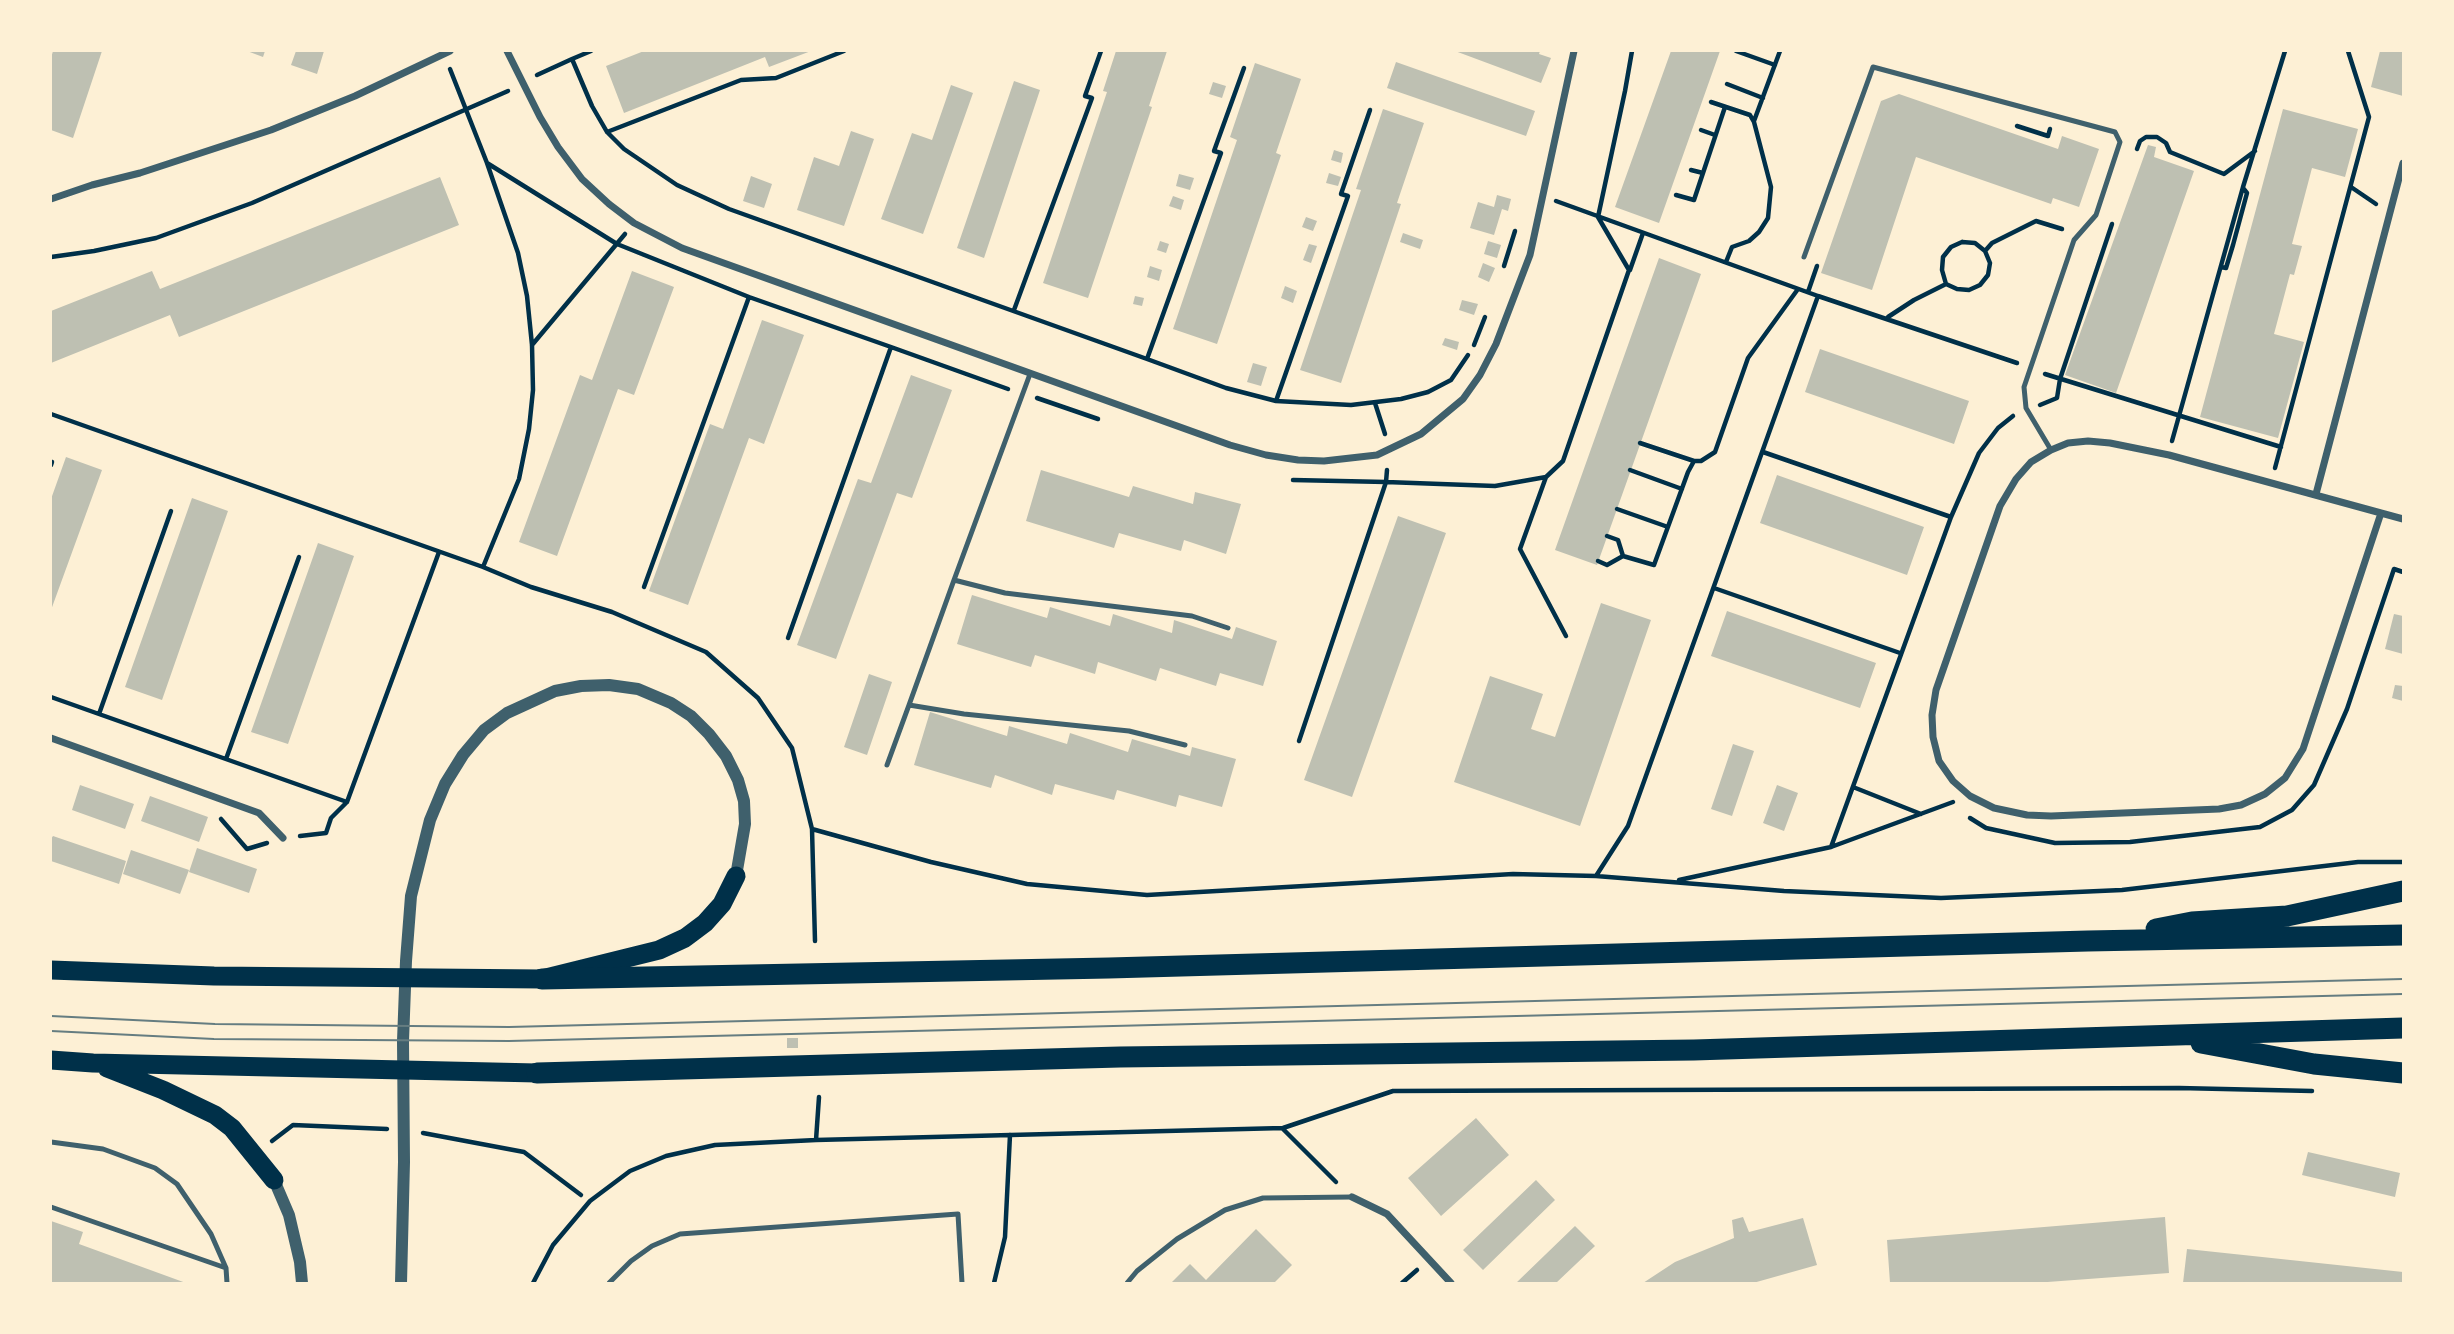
<!DOCTYPE html>
<style>
body{margin:0}
#map{position:relative;width:2454px;height:1334px;overflow:hidden;background:#fdf0d5;font-family:"Fira Sans Condensed",sans-serif}
canvas{display:block}
.frame{position:absolute;inset:0;border:52px solid #fdf0d5;pointer-events:none}
</style>
<div id="map">
<canvas width="2454" height="1334"></canvas>
<div class="frame"></div>
</div>
<script>
const ctx = document.querySelector('canvas').getContext('2d');
ctx.lineJoin = 'round';
function fillPath(path, color) { ctx.fillStyle = color; ctx.fill(path, 'evenodd'); }
const toPath = rows => new Path2D(rows.map(r => 'M' + r).join(''));
function strokePath(path, color, width, dash) { ctx.strokeStyle = color; ctx.lineWidth = width; ctx.lineCap = dash ? 'butt' : 'round'; ctx.setLineDash(dash || []); ctx.stroke(path); }
const building = toPath([
 [53,51,102,51,73,138,51,130,51,58],
 [247,51,265,51,263,57],
 [296,51,324,51,317,74,291,65],
 [644,51,811,51,769,67,765,57,624,113,606,66],
 [1116,51,1167,51,1149,106,1152,107,1088,298,1043,283,1107,92,1103,91],
 [1455,51,1540,51,1539,54,1551,58,1541,83],
 [1671,51,1720,51,1659,223,1615,207],
 [2380,51,2403,51,2403,96,2371,87],
 [1396,62,1535,111,1526,136,1387,88],
 [1255,63,1301,79,1276,153,1281,155,1217,344,1173,329,1237,140,1230,137],
 [1014,81,1040,90,984,258,957,248],
 [1213,82,1226,86,1222,98,1209,94],
 [951,85,973,93,923,234,881,219,912,133,932,140],
 [1899,94,2058,149,2062,136,2099,149,2079,207,2053,198,2051,204,1916,157,1872,290,1821,273,1881,101],
 [1383,109,1424,123,1397,203,1401,204,1341,383,1300,370,1361,190,1356,189],
 [2283,109,2358,129,2345,177,2312,168,2292,244,2302,246,2294,275,2290,274,2274,334,2304,342,2278,438,2200,417],
 [851,131,874,139,844,226,797,210,814,157,839,166],
 [2148,145,2156,147,2154,157,2194,171,2116,393,2065,375],
 [1334,150,1343,153,1341,163,1331,160],
 [1329,173,1341,177,1338,186,1326,183],
 [1179,174,1194,178,1190,190,1176,186],
 [751,176,772,184,764,208,743,201],
 [440,177,459,225,179,337,170,315,51,363,51,311,152,271,160,289],
 [1497,195,1511,199,1508,211,1502,209,1494,235,1470,228,1478,202,1494,207],
 [1173,196,1184,200,1181,210,1169,206],
 [1306,217,1317,221,1313,231,1302,227],
 [1403,233,1423,240,1420,249,1400,242],
 [1160,241,1169,244,1166,253,1157,250],
 [1488,241,1501,245,1497,258,1484,254],
 [1309,244,1317,246,1311,263,1303,260],
 [1659,258,1701,274,1597,565,1555,550],
 [1483,263,1495,268,1489,282,1478,277],
 [1150,266,1162,270,1159,281,1147,277],
 [632,271,674,287,634,395,618,389,557,556,519,542,580,375,592,380],
 [1285,286,1297,291,1293,303,1281,298],
 [1135,296,1144,298,1142,306,1133,304],
 [1462,300,1478,304,1474,315,1459,310],
 [762,320,804,335,764,444,749,438,688,605,649,591,710,424,723,429],
 [1445,338,1459,342,1457,350,1442,345],
 [1820,349,1969,401,1954,444,1805,392],
 [1253,363,1267,367,1261,386,1247,382],
 [911,375,952,390,912,498,897,493,836,659,797,645,858,479,871,483],
 [66,457,102,470,51,610,51,499],
 [1041,470,1129,497,1133,486,1193,504,1195,492,1241,504,1226,554,1184,540,1181,551,1119,533,1114,548,1026,521],
 [1777,475,1924,527,1907,575,1760,523],
 [192,498,228,511,162,700,125,687],
 [1398,516,1446,533,1352,797,1304,780],
 [318,543,354,556,288,744,251,732],
 [972,595,1047,618,1050,607,1110,626,1113,614,1172,633,1174,620,1232,639,1236,627,1277,641,1263,686,1220,673,1216,686,1160,668,1156,681,1098,662,1095,674,1035,655,1031,667,957,644],
 [1601,603,1651,620,1580,826,1454,782,1490,676,1543,694,1531,729,1555,737],
 [1727,611,1876,663,1860,708,1711,656],
 [2394,614,2403,616,2403,654,2385,649],
 [869,674,892,682,867,755,844,747],
 [2395,685,2403,686,2403,701,2392,698],
 [930,712,1007,736,1009,726,1067,744,1070,733,1128,752,1132,739,1190,756,1192,747,1236,759,1222,807,1179,795,1176,807,1117,790,1114,800,1055,784,1052,795,995,775,991,788,914,765],
 [1733,744,1754,751,1732,816,1711,809],
 [80,785,134,804,125,829,72,810],
 [1777,785,1798,793,1784,831,1763,823],
 [150,796,208,817,199,842,141,821],
 [53,836,126,861,119,884,51,861,51,839],
 [197,848,257,869,249,893,189,872],
 [131,850,189,870,180,894,123,874],
 [787,1038,798,1038,798,1048,787,1048],
 [1476,1118,1509,1155,1441,1216,1408,1178],
 [2308,1152,2400,1173,2395,1197,2302,1175],
 [1536,1180,1555,1200,1483,1270,1463,1250],
 [1743,1217,1749,1232,1803,1218,1817,1265,1753,1283,1643,1283,1675,1262,1734,1238,1732,1220],
 [2165,1217,2169,1273,2034,1283,1890,1283,1887,1240],
 [51,1221,83,1232,79,1244,186,1283,51,1283],
 [1575,1226,1595,1246,1556,1283,1516,1283],
 [1256,1229,1292,1265,1274,1283,1171,1283,1190,1264,1206,1280],
 [2187,1249,2403,1272,2403,1283,2183,1283]
]);
const path = toPath([
 [591,51,572,59,592,106,607,132,624,149,677,185,729,209,1147,359,1221,153,1214,151,1244,68],
 [1736,51,1775,65],
 [450,69,487,163,518,253,527,296,532,345,533,390,529,429,519,479,483,567],
 [537,75,572,59],
 [1727,84,1763,98],
 [1711,102,1750,115,1754,122,1771,187,1768,218,1759,232,1749,241,1732,247,1726,262],
 [1754,121,1780,51],
 [2017,126,2048,136,2050,129],
 [1701,130,1715,135],
 [607,132,741,80,776,78,844,51],
 [2137,149,2140,141,2146,137,2157,137,2166,143,2170,152,2224,174,2255,151],
 [487,163,617,244,749,297,644,587],
 [1691,170,1703,173],
 [2351,187,2376,204],
 [1676,195,1694,200,1725,107],
 [1556,201,1818,296,2017,363],
 [1962,242,1975,243,1985,251,1990,263,1988,275,1980,285,1969,290,1957,289,1946,284,1942,270,1943,257,1951,247,1962,242],
 [1985,251,1992,243,2036,221,2062,229],
 [51,257,94,251,156,238,252,203,508,91],
 [1504,266,1515,231],
 [2221,267,2226,268,2233,245,2247,193,2243,188],
 [1630,270,1643,233],
 [1808,292,1817,266],
 [749,297,891,347,788,638],
 [1014,310,1092,98,1085,96,1101,51],
 [1888,317,1914,300,1946,284],
 [532,345,625,234],
 [1474,345,1485,317],
 [891,347,1008,389],
 [1147,359,1226,388,1276,401,1348,196,1341,194,1370,110],
 [2045,374,2281,447],
 [1037,398,1098,419],
 [1276,401,1351,405,1401,399,1428,392,1451,380,1468,355],
 [1375,403,1385,434],
 [2040,405,2057,398,2060,379,2112,224],
 [51,414,483,567,531,587,612,612,706,652,758,698,792,748,812,829,815,941],
 [2172,441,2243,187,2285,51],
 [1640,443,1694,461],
 [1763,452,1951,517],
 [51,465,52,462],
 [2275,468,2369,117,2348,51],
 [1387,470,1386,482,1495,486,1546,477,1563,461,1629,270,1598,217,1625,91,1632,51],
 [1630,470,1682,489],
 [1546,477,1520,549,1566,636],
 [1293,480,1386,482,1299,741],
 [1617,509,1668,527],
 [1607,536,1618,540,1623,556],
 [1598,561,1607,565,1623,556,1654,565,1688,472,1694,461,1701,461,1715,452,1748,358,1798,289],
 [1714,588,1900,653],
 [51,697,347,802],
 [99,714,171,511],
 [226,759,299,557],
 [1853,787,1921,814],
 [1970,818,1986,828,2055,843,2130,842,2260,827,2292,810,2314,785,2347,709,2394,569,2403,572],
 [221,819,247,849,267,843],
 [812,829,931,862,1027,884,1147,895,1513,874,1596,876,1784,891,1941,898,2122,890,2358,862,2403,862],
 [300,836,326,833,331,818,347,802,439,552],
 [1831,847,1951,517,1979,453,1998,428,2013,416],
 [1596,876,1628,826,1818,296],
 [1679,880,1831,847,1953,802],
 [1283,1129,1336,1182],
 [423,1133,524,1152,581,1195],
 [816,1140,819,1097],
 [272,1141,293,1125,387,1129],
 [533,1283,553,1245,590,1201,630,1171,666,1156,715,1145,816,1140,1283,1128,1393,1091,2179,1088,2312,1091],
 [994,1283,1005,1237,1010,1135],
 [1402,1283,1417,1270]
]);
const service = toPath([
 [1804,257,1873,67,2115,132,2120,142,2096,215,2074,240,2024,387,2026,408,2051,450],
 [1030,374,954,580,1005,593,1192,616,1228,628],
 [954,580,909,705,964,714,1129,731,1185,745],
 [887,765,909,705],
 [51,1142,103,1149,155,1168,177,1184,211,1234,226,1268],
 [51,1207,226,1268,227,1283],
 [609,1283,631,1261,652,1246,680,1234,958,1214,962,1283],
 [1127,1283,1137,1271,1177,1239,1225,1210,1263,1198,1352,1197]
]);
const minor = toPath([
 [507,51,540,117,558,147,582,179,609,204,634,223,682,248,1230,445,1266,455,1298,460,1324,461,1377,455,1421,434,1463,399,1480,375,1496,344,1530,255,1574,51],
 [51,199,92,185,140,173,271,130,355,96,450,51],
 [2088,441,2110,443,2169,455,2381,513,2303,749,2285,778,2265,794,2241,805,2219,809,2051,816,2027,815,1994,808,1970,796,1953,781,1939,761,1933,737,1932,715,1936,690,2000,506,2016,479,2031,462,2051,450,2068,443,2088,441],
 [2316,494,2403,163],
 [2381,513,2403,519],
 [51,738,259,813,283,838],
 [1352,1197,1387,1214,1451,1283]
]);
const tertiary = toPath([
 [274,1180,289,1215,300,1262,302,1283],
 [401,1283,404,1162,403,1041,406,961,411,896,430,820,445,784,463,755,484,730,507,713,555,691,581,686,609,685,638,689,671,703,691,716,709,734,726,756,738,780,744,801,745,824,736,876]
]);
const trunk = toPath([
 [51,970,214,976,542,979,659,950,685,938,705,923,722,904,736,876],
 [51,1060,93,1063,537,1073],
 [107,1068,163,1090,215,1115,232,1128,274,1180]
]);
const motorway = toPath([
 [2156,929,2192,922,2287,916,2403,891],
 [542,979,1109,968,2088,941,2403,935],
 [2201,1043,2314,1064,2403,1073],
 [537,1073,1120,1057,1694,1050,2403,1028]
]);
const tram = toPath([
 [51,1016,215,1024,509,1027,2403,979],
 [51,1031,214,1039,509,1041,2403,994]
]);
fillPath(building, '#bec0b2');
strokePath(path, '#003049', 4.5);
strokePath(service, '#3f606c', 5);
strokePath(minor, '#3f606c', 7);
strokePath(tertiary, '#3f606c', 12);
strokePath(trunk, '#003049', 19);
strokePath(motorway, '#003049', 21);
strokePath(tram, '#657d81', 2);
</script>
